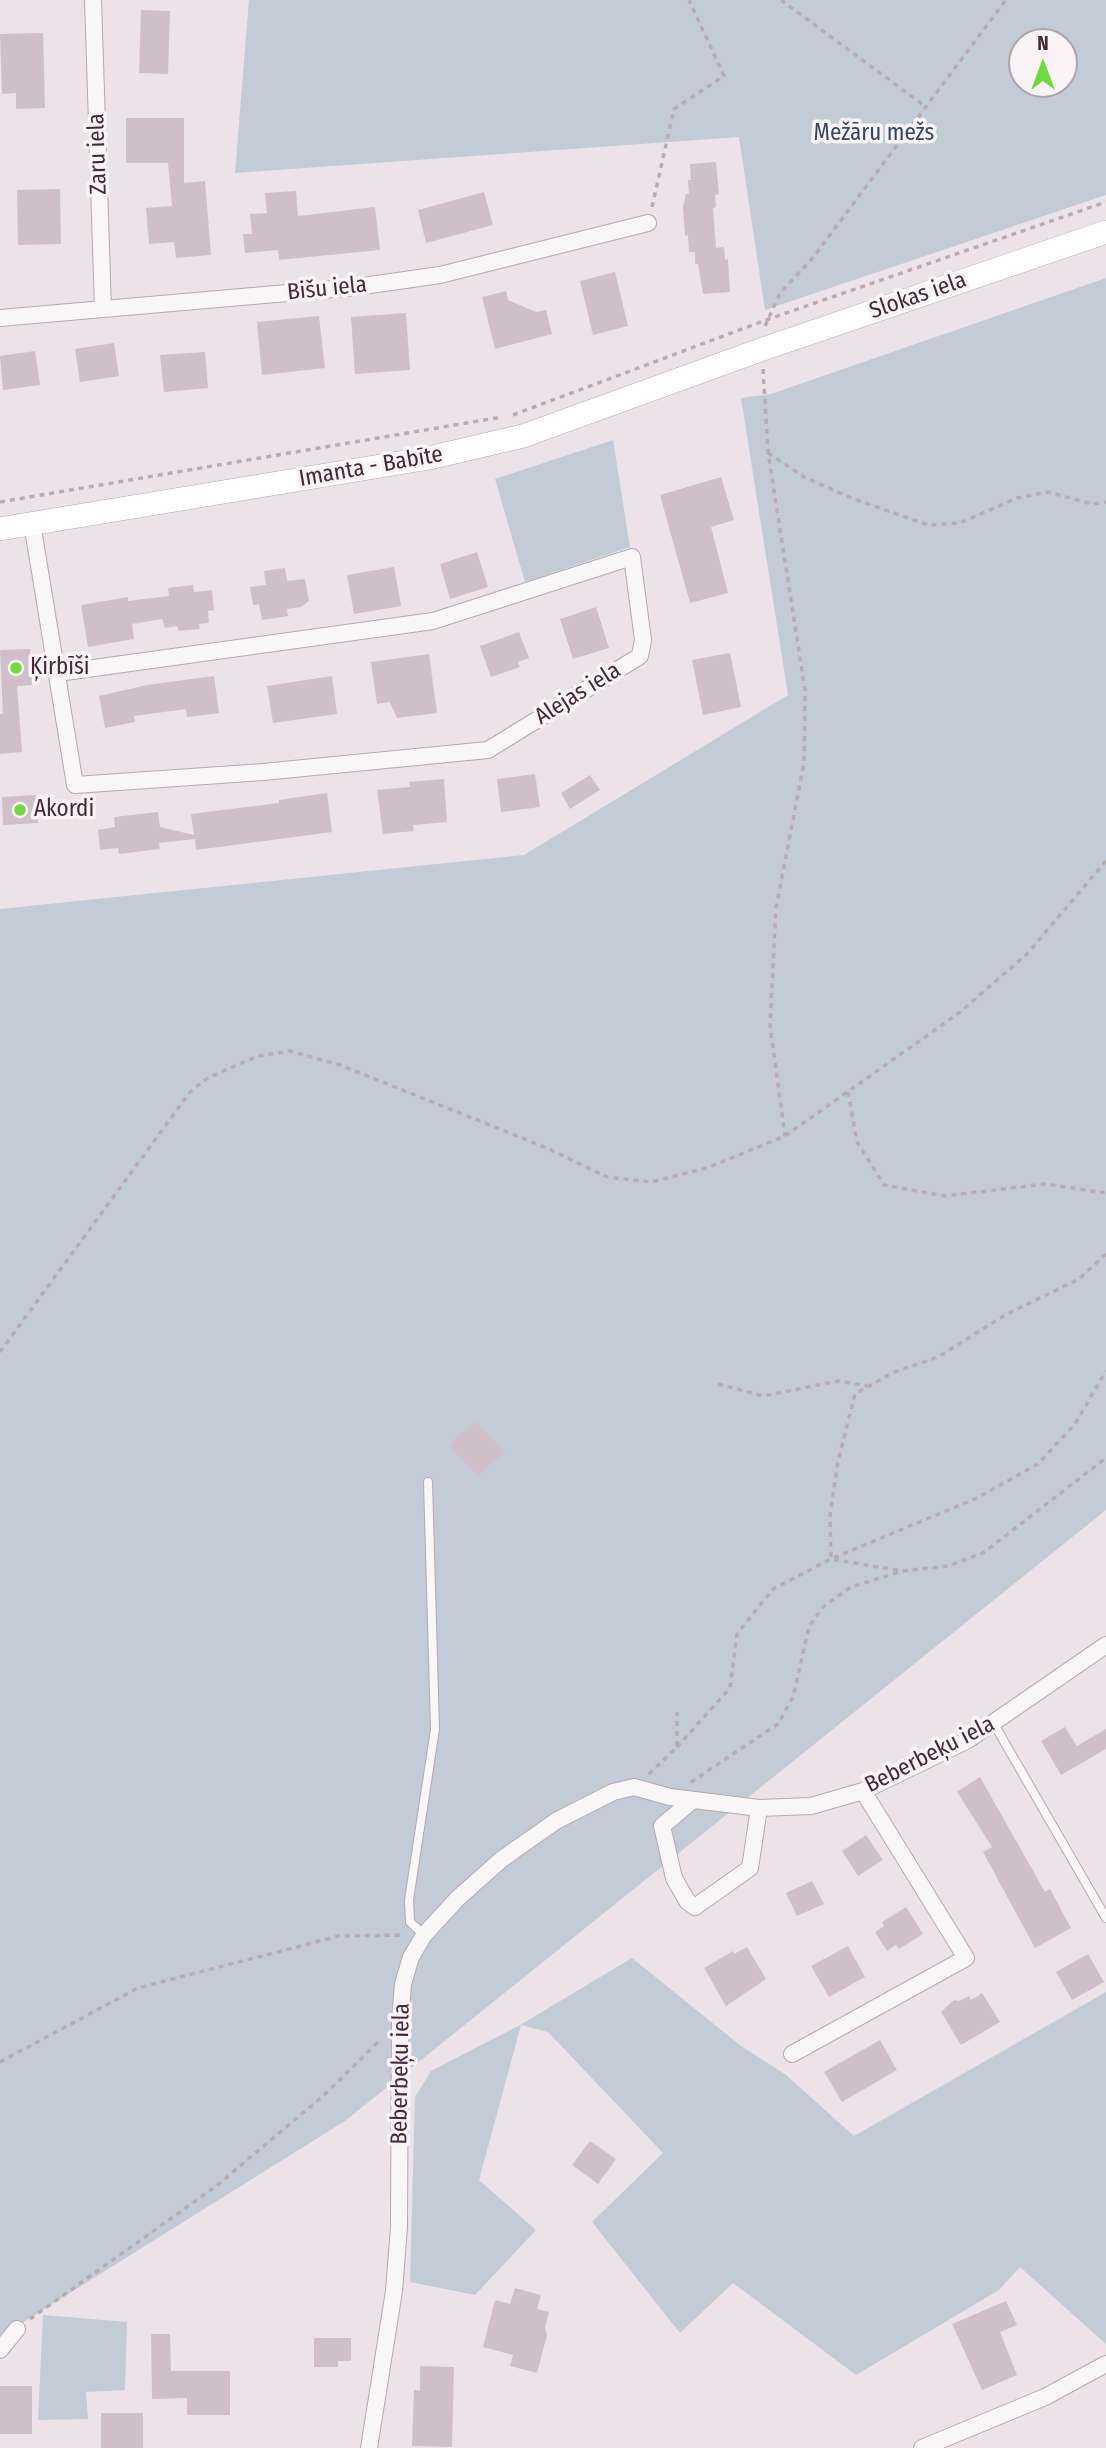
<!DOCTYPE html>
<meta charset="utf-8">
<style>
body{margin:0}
#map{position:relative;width:1106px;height:2448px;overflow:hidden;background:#ece3e8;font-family:"Fira Sans Condensed",sans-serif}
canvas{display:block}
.north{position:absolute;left:1008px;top:28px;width:70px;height:70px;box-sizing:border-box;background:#f9f3f6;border:2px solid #b1a2aa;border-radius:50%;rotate:0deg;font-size:19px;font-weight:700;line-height:28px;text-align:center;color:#452938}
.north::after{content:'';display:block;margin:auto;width:24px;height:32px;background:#70d841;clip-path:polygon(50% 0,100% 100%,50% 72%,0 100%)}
</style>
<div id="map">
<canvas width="1106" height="2448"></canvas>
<div class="north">N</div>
</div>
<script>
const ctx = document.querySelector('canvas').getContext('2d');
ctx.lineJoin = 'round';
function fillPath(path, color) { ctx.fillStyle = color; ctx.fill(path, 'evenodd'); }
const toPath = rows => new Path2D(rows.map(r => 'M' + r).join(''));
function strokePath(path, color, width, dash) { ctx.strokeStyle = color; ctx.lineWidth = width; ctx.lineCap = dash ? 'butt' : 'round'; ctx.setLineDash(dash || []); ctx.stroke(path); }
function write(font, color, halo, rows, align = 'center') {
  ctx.font = font + ' "Fira Sans Condensed",sans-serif'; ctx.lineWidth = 7; ctx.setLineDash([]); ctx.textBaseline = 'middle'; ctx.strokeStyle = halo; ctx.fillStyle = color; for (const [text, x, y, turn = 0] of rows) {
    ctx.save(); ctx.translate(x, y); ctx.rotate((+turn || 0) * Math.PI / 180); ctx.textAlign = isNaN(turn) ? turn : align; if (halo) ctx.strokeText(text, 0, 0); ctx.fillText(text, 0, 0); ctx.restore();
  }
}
const green = toPath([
 [249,0,1106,0,1106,195,765,310,739,137,235,173],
 [1022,42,1064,42,1064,84,1022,84],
 [1106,278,1106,1510,345,2121,17,2326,0,2343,0,909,524,855,788,695,741,398,771,394],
 [613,440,630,547,525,582,495,479],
 [632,1958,741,2046,785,2074,854,2136,1106,1992,1106,2344,1020,2267,999,2290,856,2375,733,2283,680,2333,592,2222,663,2153,548,2032,521,2025,479,2180,536,2230,475,2295,410,2282,415,2097,431,2071,520,2025],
 [43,2315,127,2322,125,2390,86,2392,88,2419,38,2420]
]);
const building = toPath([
 [141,10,170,11,168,74,139,73],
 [43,33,45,108,16,109,16,93,2,94,0,34],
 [126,118,184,118,184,183,205,181,211,255,176,258,174,242,149,244,146,208,172,206,168,163,126,163],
 [716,162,719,194,715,195,716,207,713,208,716,248,724,247,725,260,728,259,730,292,703,294,698,264,695,264,695,252,689,252,688,235,685,236,683,207,686,194,689,194,688,180,691,180,690,164],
 [60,189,61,244,18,245,17,190],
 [296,191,298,216,375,207,380,250,279,260,278,250,245,253,243,234,252,234,250,214,267,213,265,193],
 [484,192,493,225,426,243,418,210],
 [615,272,628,326,593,335,580,281],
 [506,291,508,300,536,312,546,310,552,334,495,349,482,297],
 [406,313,410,370,355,374,351,317],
 [319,316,325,368,262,375,257,322],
 [114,343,119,376,80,382,75,349],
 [35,351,40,385,3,390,0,356],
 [205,352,208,388,164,392,160,355],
 [721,477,734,520,711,527,728,593,690,603,660,495],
 [477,552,488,587,450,599,440,564],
 [394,567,401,606,354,614,347,575],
 [285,568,287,581,305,579,309,601,301,607,287,609,288,616,262,620,259,604,253,605,250,587,266,585,264,571],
 [193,585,194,592,212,590,214,610,208,611,209,623,199,624,200,629,179,631,177,626,165,628,162,619,132,624,134,639,88,647,81,605,128,597,128,601,169,596,168,588],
 [596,607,609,648,573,659,560,619],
 [519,632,529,658,518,662,520,667,491,677,480,646],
 [30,649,32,685,17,686,22,752,0,754,0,714,3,714,0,650],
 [730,653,741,707,703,715,692,660],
 [429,654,437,713,397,718,390,702,377,704,371,662],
 [214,676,219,713,187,717,186,709,134,716,135,722,105,728,99,696,147,685],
 [332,676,337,714,273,723,267,686],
 [535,774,540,807,501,812,497,779],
 [590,775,600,790,570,809,561,793],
 [444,779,447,822,413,825,414,831,383,834,377,790,410,787,409,782],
 [327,793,332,832,196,850,195,839,159,843,160,849,119,854,118,848,100,850,98,830,115,827,114,817,158,812,160,827,194,835,191,814,279,803,279,800],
 [36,795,38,823,3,825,2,797],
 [475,1421,505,1451,478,1476,449,1445],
 [1065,1727,1077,1746,1106,1729,1106,1749,1061,1775,1041,1741],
 [980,1777,1045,1892,1050,1889,1071,1928,1035,1948,983,1852,992,1847,957,1792],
 [866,1835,883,1860,858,1876,842,1851],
 [812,1881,824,1904,797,1916,786,1893],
 [906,1907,923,1934,899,1949,896,1945,887,1951,875,1932,884,1926,882,1922],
 [848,1946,865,1977,829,1997,811,1966],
 [747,1947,766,1979,726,2006,704,1968,733,1951,734,1954],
 [1088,1954,1104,1982,1072,2000,1056,1972],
 [982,1993,1000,2022,961,2045,941,2012,954,2000,959,2001,969,1996,971,2000],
 [880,2040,897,2070,842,2102,824,2072],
 [590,2141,616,2159,598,2184,572,2165],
 [515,2288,541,2295,537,2309,549,2312,545,2327,547,2335,537,2373,510,2366,513,2355,483,2347,495,2300,510,2304],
 [1006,2301,1017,2325,1000,2332,1017,2375,982,2390,952,2324],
 [151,2334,170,2334,171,2371,230,2371,230,2415,187,2415,187,2398,152,2399],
 [314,2338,351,2338,351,2361,338,2361,338,2367,314,2367],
 [420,2366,454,2367,452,2447,412,2446,414,2390,420,2391],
 [0,2386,32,2386,32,2434,0,2434],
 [101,2413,143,2413,143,2448,101,2448]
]);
const path = toPath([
 [781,0,926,107],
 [652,207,674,109,724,76,689,0],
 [765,326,780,293,812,259,1006,0],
 [763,369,768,452,805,690,804,763,776,908,770,1025,785,1136],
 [513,415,766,320,1106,202],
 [768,453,806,478,854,499,928,525,960,523,1017,498,1048,492,1092,504,1106,502],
 [0,502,502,417],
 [848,1092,857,1142,884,1185,945,1196,1045,1184,1106,1193],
 [1106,1254,1079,1279,1005,1315,938,1357,892,1373,855,1394,838,1461,830,1515,831,1559,902,1571,948,1566,983,1553,1106,1458],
 [0,1352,190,1092,206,1079,234,1066,259,1056,289,1051,340,1065,547,1148,607,1177,651,1182,707,1168,785,1136,959,1013,1027,954,1106,861],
 [718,1384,763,1396,838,1381,867,1386],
 [677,1747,730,1688,737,1634,773,1589,831,1559,977,1498,1038,1464,1075,1424,1106,1371],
 [649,1774,677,1747,677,1712],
 [691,1782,778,1724,793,1697,809,1627,823,1607,851,1587,900,1572],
 [0,2062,138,1988,339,1936,405,1935],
 [30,2319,215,2187,323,2096,381,2039]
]);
const lane = toPath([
 [994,1724,1106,1918],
 [424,1935,410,1922,409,1900,435,1729,428,1482]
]);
const street = toPath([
 [93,0,103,309],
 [0,318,356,287,440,275,648,223],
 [32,523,75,785,263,772,488,750,640,656,643,640,632,557,433,621,58,673],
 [693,1800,662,1826,674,1878,687,1901,695,1907,750,1868,759,1808],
 [792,2054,966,1958,863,1791],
 [0,2350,17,2329],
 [369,2448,394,2291,399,2227,400,2021,403,1984,411,1957,424,1935,458,1898,502,1859,556,1821,613,1792,634,1787,670,1797,759,1808,811,1806,863,1791,968,1740,1106,1645],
 [922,2448,1045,2397,1106,2364]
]);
const secondary = toPath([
 [0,529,429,458,523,436,763,349,1106,232]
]);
const markers = [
 [16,668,7,"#70d841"],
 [20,810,7,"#70d841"]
];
const parkNames = [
 ["Mežāru mežs",874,134]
];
const streetNames = [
 ["Zaru iela",98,154,-92],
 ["Bišu iela",327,289,-6],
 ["Slokas iela",918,296,-19],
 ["Imanta - Babīte",371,467,-10],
 ["Alejas iela",578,694,-32],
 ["Beberbeķu iela",930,1755,-27],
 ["Beberbeķu iela",401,2074,-89]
];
const poiNames = [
 ["Ķirbīši",30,668],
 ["Akordi",34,810]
];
fillPath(green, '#c3cbd6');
fillPath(building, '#cfbfc8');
strokePath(lane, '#b7a7b0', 10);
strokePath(street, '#b7a7b0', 18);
strokePath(secondary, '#b7a7b0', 24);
strokePath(path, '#b8acb3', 3.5, [5, 5]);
strokePath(lane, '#f9f6f8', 8);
strokePath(street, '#f9f6f8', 16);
strokePath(secondary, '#fff', 23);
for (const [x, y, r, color] of markers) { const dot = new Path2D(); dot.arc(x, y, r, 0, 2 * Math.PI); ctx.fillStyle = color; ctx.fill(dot); strokePath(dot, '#f9f3f6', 2.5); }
write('23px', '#354562', '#f9f3f6', parkNames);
write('23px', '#452938', '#f9f3f6', streetNames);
write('23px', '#452938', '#f9f3f6', poiNames, 'left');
</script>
